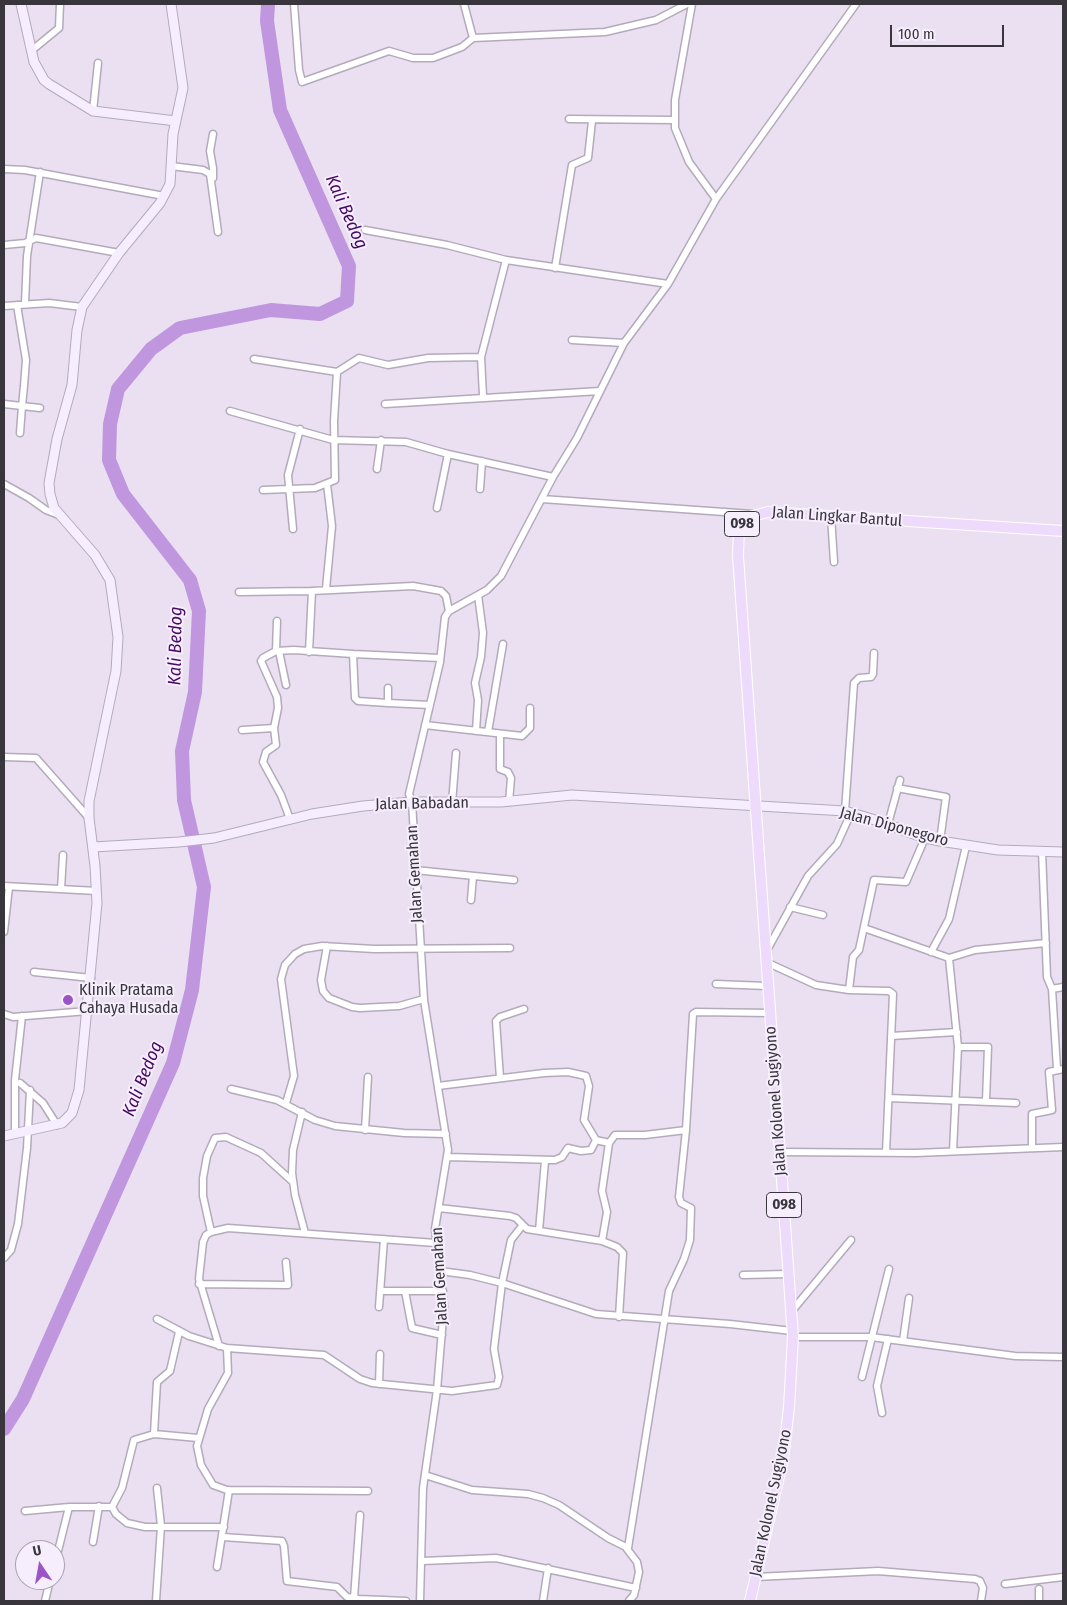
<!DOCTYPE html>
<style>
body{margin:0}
#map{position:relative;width:1067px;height:1605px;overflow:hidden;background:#eae0f2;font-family:"Fira Sans Condensed",sans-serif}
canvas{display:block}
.frame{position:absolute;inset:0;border:5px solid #39353c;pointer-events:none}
.north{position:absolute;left:15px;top:1540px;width:50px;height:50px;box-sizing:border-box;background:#f6eefc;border:1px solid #aaa4af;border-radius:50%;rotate:348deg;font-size:14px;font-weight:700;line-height:20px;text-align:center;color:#39353c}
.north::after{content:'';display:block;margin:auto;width:18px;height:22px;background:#9b54c8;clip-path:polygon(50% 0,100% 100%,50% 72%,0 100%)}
.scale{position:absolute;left:890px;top:25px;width:114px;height:22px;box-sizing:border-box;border:2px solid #39353c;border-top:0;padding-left:6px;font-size:15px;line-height:18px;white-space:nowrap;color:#39353c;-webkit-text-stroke:4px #f6eefc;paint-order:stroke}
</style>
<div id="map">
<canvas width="1067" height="1605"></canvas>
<div class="frame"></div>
<div class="north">U</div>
<div class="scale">100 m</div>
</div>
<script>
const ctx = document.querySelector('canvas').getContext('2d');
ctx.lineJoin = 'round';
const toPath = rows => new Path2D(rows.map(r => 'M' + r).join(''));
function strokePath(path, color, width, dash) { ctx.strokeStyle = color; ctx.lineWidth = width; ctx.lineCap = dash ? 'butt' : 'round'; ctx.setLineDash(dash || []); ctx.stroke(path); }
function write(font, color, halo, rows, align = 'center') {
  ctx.font = font + ' "Fira Sans Condensed",sans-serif'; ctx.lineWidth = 4; ctx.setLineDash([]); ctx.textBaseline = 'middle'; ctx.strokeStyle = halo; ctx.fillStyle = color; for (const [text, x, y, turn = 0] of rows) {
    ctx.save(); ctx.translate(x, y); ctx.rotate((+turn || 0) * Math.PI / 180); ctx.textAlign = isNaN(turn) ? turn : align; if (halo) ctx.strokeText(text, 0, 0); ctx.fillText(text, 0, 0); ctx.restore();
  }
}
const river = toPath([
 [4,1429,23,1399,173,1063,192,990,204,887,184,800,182,751,195,692,199,611,190,580,123,494,109,460,110,424,118,389,151,349,180,328,271,310,320,314,347,301,349,266,280,110,267,21,268,4]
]);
const street = toPath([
 [294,4,299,70,302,82,389,51,413,58,433,58,462,47,473,38],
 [464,4,473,38,605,32,656,20,687,4],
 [692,4,675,100,675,128,689,162,716,199],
 [31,51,59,28,60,4],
 [93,111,98,63],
 [569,119,674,120],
 [171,166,203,170,210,174,218,232],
 [4,169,25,170,164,196],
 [213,178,213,168,210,151,213,134],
 [365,230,447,245,506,260,668,284],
 [4,245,25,243,36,238,119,253],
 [555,268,572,165,588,158,592,121],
 [25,304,27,256,40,172],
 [4,306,49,303,82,307],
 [572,340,624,343],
 [481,357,506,260],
 [254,359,337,372,359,358,388,365,428,358,481,357,483,396],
 [4,404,22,406,24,386,26,360,17,305],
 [385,404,600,391],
 [230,411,333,440,406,442,448,454,553,477],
 [20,433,22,406,40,408],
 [377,469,381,440],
 [4,484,29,498,46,510,59,515],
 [480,489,482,461],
 [263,490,315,488,335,480,334,421,337,372],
 [542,499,752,514],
 [437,508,448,454],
 [725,512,741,525],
 [831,516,834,562],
 [293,529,288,475,300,429],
 [326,589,332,526,327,484],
 [239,592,312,591],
 [277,621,276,651,263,658,261,661,277,697,278,708,274,728,276,745,266,752,263,762,281,795,290,819],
 [276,651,294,650,353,654,355,698,358,701,388,703],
 [279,651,286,685],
 [309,652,312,591,413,586,441,591,446,596,449,611],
 [353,654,440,658],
 [388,688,388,703,430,705],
 [425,725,522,736,530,728,530,708],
 [242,730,274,728],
 [476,731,478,700,475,683,481,657,483,633,478,595],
 [488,732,503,644],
 [500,734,500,769,508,772,511,778,509,802],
 [4,757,36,758,89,818],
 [897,788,946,797,940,841],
 [452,803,456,753],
 [845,811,854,683,859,678,871,677,873,674,874,653],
 [888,824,900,780],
 [1042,851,1047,977,1052,989,1057,1069],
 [415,870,514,880],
 [4,886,97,891],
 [61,889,63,855],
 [471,900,473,876],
 [790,907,823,915],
 [864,928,949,958,975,950,1046,943],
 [4,932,9,887],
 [327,946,321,980,323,991,329,998,352,1007,360,1008,399,1006,424,999],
 [767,950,808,876,837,844,851,813],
 [931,952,949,919,966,846],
 [949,958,958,1047,953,1151],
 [766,962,816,985,849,990,889,991,893,994,886,1153],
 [34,972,91,978],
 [716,984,767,986],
 [1052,989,1063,987],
 [849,990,853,957,859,950,874,880,906,882,925,838],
 [4,1014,13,1017,88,1011],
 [891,1036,957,1032],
 [958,1047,988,1047,986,1101],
 [500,1078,496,1021,500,1017,524,1009],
 [20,1083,43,1103,57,1125],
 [438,1086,544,1073,568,1072,586,1076,589,1086,584,1120,596,1140,609,1143,602,1191,607,1212,602,1241],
 [231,1089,277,1100,315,1120,335,1126,404,1133,446,1134],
 [889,1098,1016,1103],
 [286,1103,294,1076,281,979,285,965,295,954,304,949,322,946,374,949,510,948],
 [302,1112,293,1150,292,1173,295,1195,305,1233],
 [365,1130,368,1077],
 [15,1133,15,1080,22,1016],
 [609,1143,615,1135,645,1135,686,1130],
 [1032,1148,1032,1114,1052,1110,1049,1072,1063,1069],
 [779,1152,916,1153,1063,1147],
 [448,1157,555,1160,562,1157,568,1148,581,1151,591,1150,596,1140],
 [439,1208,510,1216,516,1218,527,1229,602,1241,617,1247,623,1253,619,1317],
 [539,1231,545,1161],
 [211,1232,203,1196,203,1178,207,1156,215,1138,226,1137,261,1153,293,1182],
 [4,1258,11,1250,18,1224,27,1148,30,1090],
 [440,1271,470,1275,502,1283,596,1314,730,1324,792,1331],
 [743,1275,788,1274],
 [199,1284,288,1285,286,1262],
 [381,1291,443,1291],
 [405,1291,412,1328,442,1335],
 [379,1307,384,1239],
 [791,1312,851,1240],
 [157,1319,189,1336,227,1348,324,1355,360,1379,372,1383,452,1391,497,1385,499,1377,494,1349,502,1283,511,1240,522,1226],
 [793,1337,871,1337,1015,1356,1063,1357],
 [903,1341,909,1298],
 [219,1346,199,1279,203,1242,206,1235,211,1232,228,1228,436,1243],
 [227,1348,228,1373,208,1409,197,1446,201,1465,213,1485,227,1490,368,1491],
 [862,1377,889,1269],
 [379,1384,380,1354],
 [882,1413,877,1386,888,1339],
 [154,1434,157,1382,170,1371,179,1332],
 [425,1475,472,1490,528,1494,543,1498,559,1505,608,1538,628,1548,669,1291,684,1259,690,1240,691,1208,681,1203,679,1197,686,1130,693,1014,696,1012,770,1013],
 [112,1507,116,1514,127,1523,145,1527,224,1527],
 [25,1511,69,1507,112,1507,122,1488,134,1440,154,1434,198,1438],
 [223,1537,282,1541,284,1546,287,1581,337,1587,347,1597,359,1599,406,1601],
 [93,1542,99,1506],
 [627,1549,637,1562,639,1572,634,1595,629,1601],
 [422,1561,496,1558,636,1588],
 [55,1563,69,1507],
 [217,1567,229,1490],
 [756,1577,878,1571,975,1579,980,1581,983,1588,981,1601],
 [1005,1584,1063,1577],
 [354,1598,360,1515],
 [45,1601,50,1580],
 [156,1601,161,1526,157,1488],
 [420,1601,423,1488,437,1390,444,1306,435,1229,448,1150,424,1000,412,802,409,794,440,662,445,617,449,611,487,590,501,576,553,477,577,438,624,343,668,284,716,199,856,4],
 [543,1601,548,1568],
 [1039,1601,1039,1589]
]);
const secondary = toPath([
 [21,4,34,62,44,80,49,84,93,111,176,121],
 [93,847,179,842,214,838,312,814,363,806,412,802,501,802,572,795,845,811,872,819,925,838,940,841,998,850,1063,852],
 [4,1136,62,1123,72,1113,79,1090,97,903,95,866,89,818,89,801,116,671,118,637,110,580,95,555,54,508,50,494,49,483,57,439,72,385,77,330,82,307,119,253,160,203,170,184,173,134,183,88,171,4]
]);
const primary = toPath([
 [750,1601,783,1460,789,1407,793,1337,738,556,739,529,749,517,768,512,1063,531]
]);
const markers = [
 [68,1000,6,"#9b54c8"]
];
const shields = [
 [742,524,35],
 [784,1205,35]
];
const shieldNames = [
 ["098",742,524],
 ["098",784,1205]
];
const streetNames = [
 ["Jalan Lingkar Bantul",837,517,4],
 ["Jalan Babadan",422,804,-1],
 ["Jalan Diponegoro",894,827,15],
 ["Jalan Gemahan",415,874,-93],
 ["Jalan Kolonel Sugiyono",776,1101,-94],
 ["Jalan Gemahan",440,1276,-93],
 ["Jalan Kolonel Sugiyono",771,1503,-78]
];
const poiNames = [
 ["Klinik Pratama",79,991],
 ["Cahaya Husada",79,1009]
];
const waterNames = [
 ["Kali Bedog",346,212,66],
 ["Kali Bedog",176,646,-89],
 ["Kali Bedog",143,1079,-68]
];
strokePath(river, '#c096df', 14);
strokePath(street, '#b3aabb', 9);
strokePath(secondary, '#b3aabb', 11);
strokePath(primary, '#fff', 12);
strokePath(street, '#fff', 6);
strokePath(secondary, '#f6edfe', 9);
strokePath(primary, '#eedbfc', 10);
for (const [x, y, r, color] of markers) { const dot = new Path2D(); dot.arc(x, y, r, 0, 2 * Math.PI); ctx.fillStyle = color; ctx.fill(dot); strokePath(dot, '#f6eefc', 2); }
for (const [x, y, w] of shields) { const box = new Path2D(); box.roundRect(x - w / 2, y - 12.5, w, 25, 4); ctx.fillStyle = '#f6eefc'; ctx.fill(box); strokePath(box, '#39353c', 1); }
write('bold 15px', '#39353c', null, shieldNames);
write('16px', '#39353c', '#f6eefc', streetNames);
write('16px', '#39353c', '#f6eefc', poiNames, 'left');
write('italic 18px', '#450a63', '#f6eefc', waterNames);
</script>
